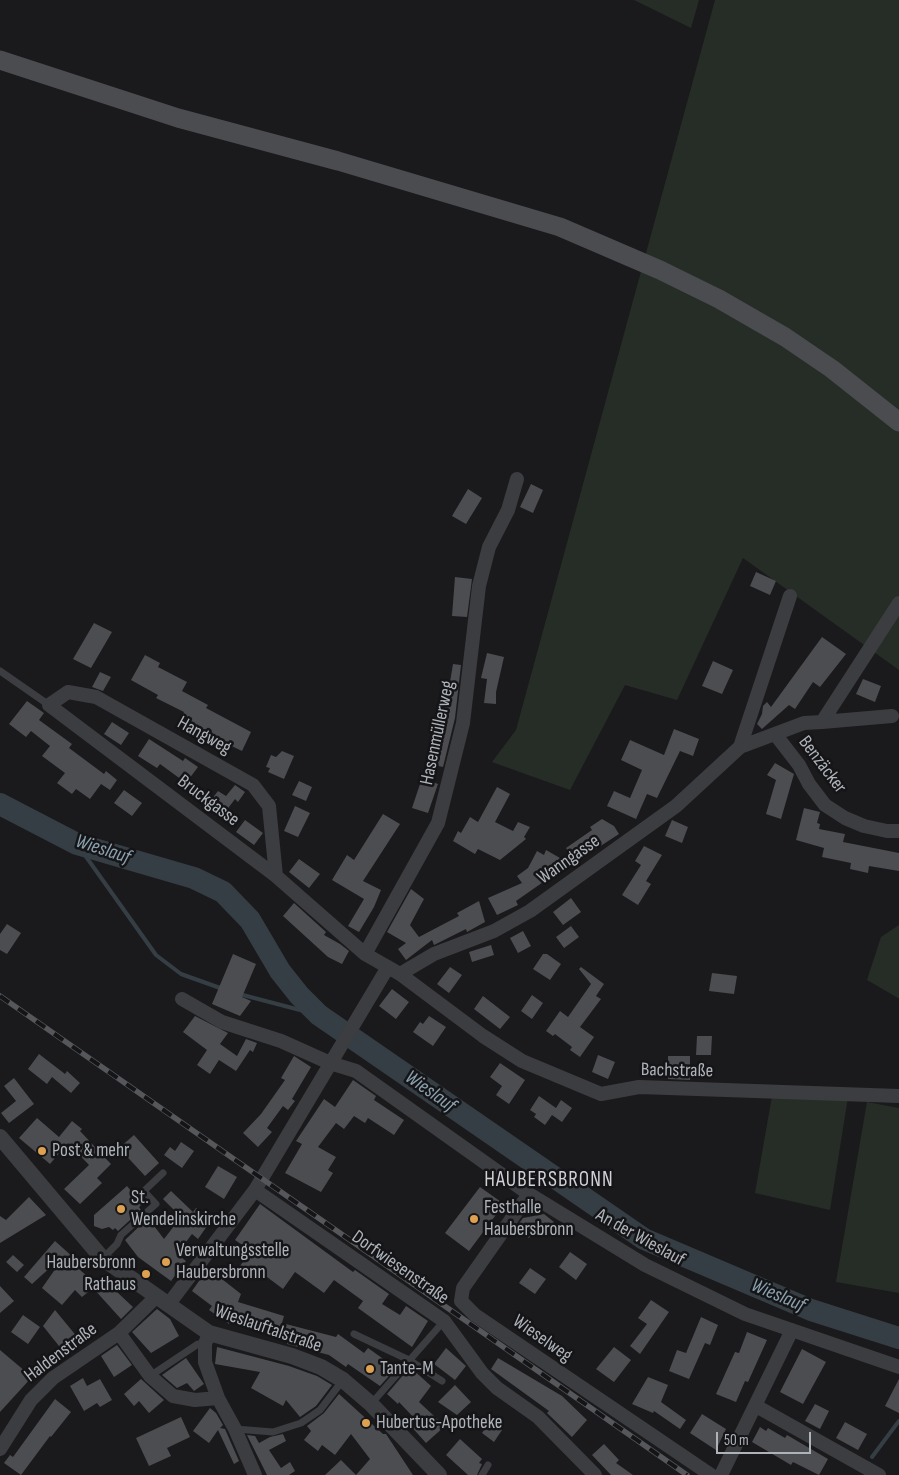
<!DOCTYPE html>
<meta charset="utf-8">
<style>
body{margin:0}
#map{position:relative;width:899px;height:1475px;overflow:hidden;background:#1a1a1c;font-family:"Sofia Sans Condensed",sans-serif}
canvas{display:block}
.scale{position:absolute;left:716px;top:1432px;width:95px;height:22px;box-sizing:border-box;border:2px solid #aeb3ba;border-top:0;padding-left:6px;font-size:15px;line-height:18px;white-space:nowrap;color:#aeb3ba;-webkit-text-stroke:4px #151517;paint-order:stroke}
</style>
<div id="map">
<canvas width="899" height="1475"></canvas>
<div class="scale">50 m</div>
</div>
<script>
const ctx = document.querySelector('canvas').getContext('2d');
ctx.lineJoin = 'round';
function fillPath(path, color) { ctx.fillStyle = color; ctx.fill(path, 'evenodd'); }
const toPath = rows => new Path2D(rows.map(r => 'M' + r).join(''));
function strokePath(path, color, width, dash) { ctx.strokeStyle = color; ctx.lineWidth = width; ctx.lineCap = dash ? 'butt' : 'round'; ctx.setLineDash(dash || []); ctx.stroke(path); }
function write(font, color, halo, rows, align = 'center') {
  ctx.font = font + ' "Sofia Sans Condensed",sans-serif'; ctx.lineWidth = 5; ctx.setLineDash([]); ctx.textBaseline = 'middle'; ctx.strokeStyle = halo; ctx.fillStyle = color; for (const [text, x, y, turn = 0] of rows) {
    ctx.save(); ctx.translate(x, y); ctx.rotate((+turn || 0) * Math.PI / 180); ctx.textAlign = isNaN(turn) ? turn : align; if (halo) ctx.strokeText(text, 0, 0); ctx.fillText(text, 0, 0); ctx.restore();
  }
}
const green = toPath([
 [634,0,699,0,691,28],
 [715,0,899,0,899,670,743,558,677,700,625,685,570,790,492,762,516,730],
 [899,925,899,998,898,998,867,980,881,937],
 [772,1096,848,1097,830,1210,755,1193],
 [867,1102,899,1108,899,1293,836,1282]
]);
const stream = toPath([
 [77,844,156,955,181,974,223,989],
 [239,994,319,1015],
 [872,1457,899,1421]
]);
const river = toPath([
 [0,804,77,844,194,878,223,892,250,920,280,971,299,995,319,1015,644,1239,811,1310,899,1338]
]);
const building = toPath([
 [531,484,543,490,533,513,520,507],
 [468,489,482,498,466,524,452,516],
 [756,572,776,581,770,595,750,586],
 [455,577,472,579,467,617,452,616],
 [94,623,112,632,91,668,73,659],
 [822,637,846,654,820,687,813,682,795,709,789,705,762,729,757,724,762,714,763,706,767,702,771,707],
 [487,653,504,657,496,692,496,704,484,703,487,679,481,678],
 [145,655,160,663,158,667,187,682,182,691,208,705,206,708,251,732,242,751,180,721,184,712,156,698,158,695,131,680],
 [713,661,733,670,722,694,702,686],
 [453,664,461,665,455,718,443,767,429,764,436,729,439,730,445,700,447,700],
 [100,672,111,677,103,691,92,687],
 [863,679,881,686,875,702,856,694],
 [27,701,44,713,39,720,72,744,69,748,104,774,106,771,117,780,110,790,101,784,90,799,76,789,72,794,57,783,65,773,42,756,50,746,31,731,26,737,9,724],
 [112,722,129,733,121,745,104,734],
 [674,729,699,739,693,756,680,751,657,798,647,794,636,819,607,806,614,791,630,798,642,770,621,760,630,740,664,755],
 [149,739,183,761,185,758,198,767,186,783,160,764,157,768,138,756],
 [282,751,294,756,284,779,268,772,270,768,266,767,271,755,276,757],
 [775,763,794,774,781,819,766,814,776,780,767,775],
 [422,778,438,784,428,813,412,808],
 [299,781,312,787,306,801,292,795],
 [235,785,245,792,238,802,235,799,223,815,208,804,218,791,226,796],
 [497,787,510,794,495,822,513,831,518,822,530,827,524,837,526,839,500,860,478,849,475,854,453,841,458,831,461,833,470,817,478,822],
 [124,790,142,803,132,816,114,803],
 [295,806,310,813,298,837,284,831],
 [804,808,820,812,817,823,820,824,819,829,845,834,843,842,899,853,899,871,869,866,868,873,850,869,851,863,822,857,824,848,796,840],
 [383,814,400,824,363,881,381,890,374,907,359,932,348,926,364,899,332,880,347,855,354,860],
 [602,819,614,826,619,834,576,862,566,848,592,830,590,827],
 [245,820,263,833,254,845,236,832],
 [672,820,688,827,682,843,665,836],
 [644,846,662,855,646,881,651,884,638,905,622,895,641,865,635,861],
 [546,850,560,858,549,878,516,901,518,905,497,915,488,898,522,883,517,876,528,868,537,851,544,855],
 [299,859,320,874,309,888,289,872],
 [411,889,424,899,410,925,419,937,459,916,457,913,479,901,485,922,467,932,466,929,434,945,432,940,406,960,398,949,406,943,387,932],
 [571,898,581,912,563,925,553,912],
 [294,903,326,932,324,935,340,944,349,951,342,964,328,957,283,916],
 [7,924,21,933,7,954,0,950,0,934],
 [571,926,579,937,564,948,556,937],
 [523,931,531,946,518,953,510,938],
 [491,945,494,955,472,962,469,952],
 [233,954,256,964,242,997,251,1001,240,1016,212,1004],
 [543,954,547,954,561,964,550,980,533,969],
 [450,967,462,975,449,993,437,984],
 [581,967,604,984,596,996,601,999,580,1027,594,1037,580,1057,570,1050,572,1047,555,1034,553,1036,546,1031,560,1011,568,1017,591,984,579,969],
 [712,973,737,976,734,994,709,991],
 [392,989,409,1002,396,1019,379,1006],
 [532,995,543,1003,532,1019,521,1011],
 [483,996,510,1017,500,1029,474,1009],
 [195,1016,228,1033,220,1044,237,1056,246,1039,257,1043,253,1052,250,1050,236,1071,219,1060,210,1074,197,1065,207,1050,183,1032],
 [429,1016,446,1027,433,1046,413,1032,420,1022,423,1024],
 [697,1036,712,1036,711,1055,696,1055],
 [39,1054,65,1074,67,1071,80,1083,71,1093,52,1077,47,1084,28,1069],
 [598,1055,615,1062,608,1079,592,1072],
 [294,1056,311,1067,292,1099,295,1101,288,1110,283,1106,267,1128,272,1132,258,1147,243,1133,261,1114,285,1080,281,1078],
 [668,1056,690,1056,690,1080,668,1079],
 [500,1063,525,1080,509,1104,496,1095,502,1086,490,1077],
 [14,1078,34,1104,9,1123,1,1113,16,1101,4,1086],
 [353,1080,376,1096,374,1100,404,1120,394,1135,368,1118,365,1123,354,1116,344,1129,336,1123,318,1147,336,1157,328,1170,333,1173,321,1192,285,1173,302,1144,296,1141,324,1099,335,1107],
 [539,1096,556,1108,561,1100,572,1108,562,1122,552,1115,545,1125,534,1117,536,1114,530,1110],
 [37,1118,59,1137,72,1121,82,1129,80,1131,111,1164,97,1178,102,1183,80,1204,64,1189,89,1165,68,1143,50,1164,19,1138],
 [134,1135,159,1163,145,1176,119,1148],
 [181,1142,194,1151,182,1168,164,1155,170,1147,175,1151],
 [218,1166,237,1177,224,1199,205,1187],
 [127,1186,142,1204,139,1207,141,1210,118,1231,115,1228,113,1230,109,1227,102,1229,94,1226,94,1215],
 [480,1187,504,1204,469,1251,445,1233],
 [171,1191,193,1212,196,1208,212,1219,198,1239,192,1234,177,1254,186,1261,171,1281,138,1257,125,1240,148,1218,164,1239,181,1217,163,1199],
 [29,1197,46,1215,0,1243,0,1216,6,1220],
 [260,1204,353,1272,355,1270,389,1294,382,1304,400,1315,406,1306,428,1321,412,1347,358,1308,363,1301,334,1280,324,1293,295,1272,283,1289,255,1268,251,1273,240,1266,251,1251,235,1240],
 [544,1214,554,1222,543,1237,534,1231,529,1238,515,1229,523,1218],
 [55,1241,74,1258,71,1262,96,1284,102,1278,133,1307,121,1319,93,1288,82,1297,75,1290,62,1305,42,1288,56,1268,53,1265,32,1284,24,1277],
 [570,1252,587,1264,576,1280,559,1267],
 [13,1255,24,1265,17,1272,6,1262],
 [208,1268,241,1294,238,1302,284,1316,282,1323,336,1337,338,1334,364,1353,368,1348,396,1368,380,1386,348,1364,346,1367,329,1355,287,1344,289,1339,231,1321,229,1324,209,1310,212,1306,192,1291],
 [530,1268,546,1279,535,1294,519,1283],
 [0,1286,14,1301,0,1313],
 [651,1300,669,1312,640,1354,630,1346,647,1324,638,1318],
 [157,1309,170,1319,179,1336,151,1353,132,1332],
 [55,1310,83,1344,67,1356,43,1326],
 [23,1315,40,1327,28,1344,11,1332],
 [701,1317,718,1325,710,1345,705,1343,689,1379,669,1371,677,1350,686,1353],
 [747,1332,767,1340,748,1382,745,1381,736,1402,716,1394,735,1352,739,1353],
 [117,1345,132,1365,114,1377,101,1356],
 [217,1347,289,1366,317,1376,332,1385,316,1406,300,1417,286,1400,283,1406,251,1388,260,1372,215,1364],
 [614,1347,631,1360,614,1382,596,1369],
 [446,1348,466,1366,455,1380,434,1364],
 [802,1349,826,1362,803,1404,780,1392],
 [0,1350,32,1377,0,1412],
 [186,1358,204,1384,194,1391,187,1383,177,1388,162,1375],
 [498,1358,562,1396,587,1420,572,1437,547,1413,549,1411,491,1369],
 [410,1367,431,1386,419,1402,445,1426,426,1443,409,1424,415,1419,399,1402,398,1404,387,1394],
 [648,1377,668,1385,661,1402,686,1420,680,1429,654,1411,653,1413,632,1404],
 [83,1378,87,1386,100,1379,112,1400,100,1407,97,1403,84,1411,70,1386],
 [141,1379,164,1400,149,1413,139,1401,134,1406,124,1394],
 [899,1379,899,1413,885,1406],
 [455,1385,471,1402,457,1415,438,1402],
 [339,1394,383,1434,386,1434,413,1475,356,1475,370,1459,351,1434,335,1455,322,1445,318,1451,304,1440,311,1431,307,1426,324,1413],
 [55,1399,71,1412,51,1437,50,1436,21,1475,4,1463,10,1455,13,1457],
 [815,1404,829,1411,820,1429,805,1421],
 [210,1408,216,1413,223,1425,220,1428,225,1429,239,1461,234,1464,218,1430,209,1443,193,1431],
 [702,1414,726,1429,716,1450,690,1433],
 [181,1417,190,1437,167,1448,171,1456,149,1466,136,1438],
 [490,1421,502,1430,494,1442,482,1433],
 [845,1422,867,1434,858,1450,836,1438],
 [760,1427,766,1431,768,1428,785,1438,787,1435,828,1459,819,1475,793,1462,791,1465,752,1442],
 [283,1434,286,1441,269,1450,281,1468,290,1462,295,1471,289,1475,267,1475,247,1435,255,1436,259,1443,270,1437],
 [460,1439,482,1459,479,1463,482,1464,477,1475,468,1475,446,1455],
 [604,1444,619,1460,616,1463,633,1475,611,1475,592,1455],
 [341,1460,356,1475,325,1475]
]);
const service = toPath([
 [0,671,49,705],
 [103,1258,117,1244,121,1235,156,1204,144,1191,163,1173],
 [354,1334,409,1360,442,1381],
 [150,1376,198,1344,205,1344],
 [371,1404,444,1321],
 [235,1429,273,1432,301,1423,320,1410,343,1380],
 [482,1475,488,1465]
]);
const minor = toPath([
 [822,722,892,716],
 [775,734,799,765,809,784,825,805,845,818,864,826,887,831,899,831],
 [740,747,790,596],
 [276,876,269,806,253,785,96,697,68,692,49,705,276,876,365,954,400,974,483,1036,522,1061,601,1094,639,1087,899,1096],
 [365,954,438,823,463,723,479,586,489,547,508,510,517,479],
 [400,974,434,954,494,931,530,911,676,806,740,747,804,723,822,722,899,603],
 [182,999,222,1022,281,1041,330,1063,356,1071,529,1194,645,1265,745,1314,899,1367],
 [255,1190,444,1321,482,1373,497,1388,538,1417,595,1475],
 [529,1194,463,1288,461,1301,475,1315,711,1475],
 [168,1305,255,1190,388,967],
 [119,1333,150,1376,173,1396,195,1400,218,1398,235,1429,255,1475],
 [209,1333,205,1344,205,1362,218,1398],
 [756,1406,879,1475],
 [0,1449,31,1400,53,1378,119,1333,156,1297],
 [721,1475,792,1330]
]);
const tertiary = toPath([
 [0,1137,102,1258,209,1333,292,1356,321,1367,343,1380,371,1404,439,1475]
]);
const secondary = toPath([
 [0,60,178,118,338,161,560,227,660,270,719,299,785,337,832,369,899,422]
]);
const rail = toPath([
 [0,996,687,1475]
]);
const markers = [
 [42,1151,5,"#dda151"],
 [121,1209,5,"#dda151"],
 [474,1219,5,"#dda151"],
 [166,1262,5,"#dda151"],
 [146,1274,5,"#dda151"],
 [370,1369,5,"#dda151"],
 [366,1423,5,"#dda151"]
];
const streetNames = [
 ["Hasenmüllerweg",438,733,-78],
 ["Hangweg",204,736,29],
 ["Benzäcker",822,765,53],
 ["Bruckgasse",208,801,37],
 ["Wanngasse",569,860,-35],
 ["Bachstraße",677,1071,1],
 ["An der Wieslauf",640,1238,29],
 ["Dorfwiesenstraße",400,1268,35],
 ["Wieslauftalstraße",268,1329,19],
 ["Wieselweg",542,1339,35],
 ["Haldenstraße",61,1353,-37]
];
const poiNames = [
 ["Post & mehr",52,1151],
 ["St.",131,1198],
 ["Wendelinskirche",131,1220],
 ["Festhalle",484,1208],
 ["Haubersbronn",484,1230],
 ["Verwaltungsstelle",176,1251],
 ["Haubersbronn",176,1273],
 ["Haubersbronn",136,1263,"right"],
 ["Rathaus",136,1285,"right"],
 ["Tante-M",380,1369],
 ["Hubertus-Apotheke",376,1423]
];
const waterNames = [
 ["Wieslauf",103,850,18],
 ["Wieslauf",430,1092,35],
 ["Wieslauf",778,1296,23]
];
const quarterNames = [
 ["HAUBERSBRONN",549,1181]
];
fillPath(green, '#262d27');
strokePath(stream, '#353e44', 4);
strokePath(river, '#353e44', 22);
fillPath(building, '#4c4d51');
strokePath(service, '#3c3d40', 7);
strokePath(minor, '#3c3d40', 14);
strokePath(tertiary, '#3c3d40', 16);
strokePath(secondary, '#4a4c50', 19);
strokePath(rail, '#55575b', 5.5);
strokePath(rail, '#151517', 4, [11]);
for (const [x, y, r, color] of markers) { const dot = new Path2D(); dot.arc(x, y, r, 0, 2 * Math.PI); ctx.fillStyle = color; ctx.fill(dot); strokePath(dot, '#151517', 2); }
write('19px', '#aeb3ba', '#151517', streetNames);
write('19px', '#aeb3ba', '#151517', poiNames, 'left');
write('italic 20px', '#8aa2b0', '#151517', waterNames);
ctx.letterSpacing = '1px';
write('21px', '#cfd1d6', '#151517', quarterNames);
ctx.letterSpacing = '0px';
</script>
